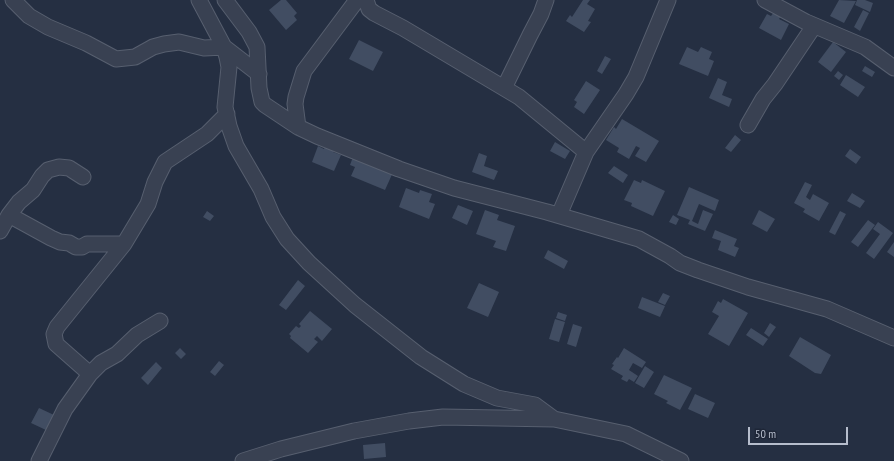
<!DOCTYPE html>
<style>
body{margin:0}
#map{position:relative;width:894px;height:461px;overflow:hidden;background:#252f42;font-family:"PT Sans Narrow",sans-serif}
canvas{display:block}
.scale{position:absolute;left:748px;top:427px;width:100px;height:18px;box-sizing:border-box;border:2px solid #b6bdcc;border-top:0;padding-left:5px;font-size:12px;line-height:14px;white-space:nowrap;color:#b6bdcc;-webkit-text-stroke:3px #1e2637;paint-order:stroke}
</style>
<div id="map">
<canvas width="894" height="461"></canvas>
<div class="scale">50 m</div>
</div>
<script>
const ctx = document.querySelector('canvas').getContext('2d');
ctx.lineJoin = 'round';
function fillPath(path, color) { ctx.fillStyle = color; ctx.fill(path, 'evenodd'); }
const toPath = rows => new Path2D(rows.map(r => 'M' + r).join(''));
function strokePath(path, color, width, dash) { ctx.strokeStyle = color; ctx.lineWidth = width; ctx.lineCap = dash ? 'butt' : 'round'; ctx.setLineDash(dash || []); ctx.stroke(path); }
const building = toPath([
 [281,0,286,0,297,13,294,16,297,20,286,30,269,10],
 [583,0,590,0,587,4,595,9,588,21,591,22,584,32,566,21,570,15,572,17],
 [839,0,856,1,844,23,830,16],
 [857,0,865,0,873,3,870,12,855,5],
 [863,10,869,13,860,31,854,27],
 [774,12,781,16,779,19,789,24,781,40,759,28,767,14,771,16],
 [359,40,383,52,373,71,349,59],
 [833,42,846,52,831,72,818,62],
 [687,47,698,52,701,47,712,52,709,59,714,61,708,76,679,64],
 [605,56,611,59,602,74,597,71],
 [865,66,875,72,872,77,862,71],
 [838,71,843,75,839,80,834,76],
 [846,75,865,87,858,97,840,85],
 [718,78,727,82,722,95,732,99,729,107,709,98],
 [586,81,600,90,584,114,574,107,577,102,574,100],
 [622,119,659,141,646,162,635,156,640,148,636,146,629,159,617,152,619,148,606,140,614,127,616,129],
 [735,135,741,140,731,152,725,148],
 [555,142,570,151,565,159,550,151],
 [326,144,335,148,333,152,341,155,334,171,312,162,318,146,324,149],
 [850,149,861,157,856,164,845,156],
 [479,153,487,156,484,166,498,171,494,180,472,172],
 [353,157,394,170,385,190,351,176,355,167,350,165],
 [614,166,628,175,623,183,608,173],
 [634,180,641,183,642,180,665,191,653,216,631,206,632,203,624,200],
 [805,182,812,185,806,197,810,200,813,194,829,203,819,221,803,212,805,209,794,203],
 [689,187,719,200,715,211,699,204,692,221,698,224,703,210,713,214,705,231,688,224,690,220,677,215],
 [406,188,419,193,420,190,432,194,429,202,435,204,429,219,399,207],
 [852,193,865,201,860,208,847,201],
 [458,205,473,211,467,225,452,218],
 [485,210,499,215,497,220,515,226,506,251,493,247,496,241,476,234],
 [759,210,775,219,767,232,752,224],
 [207,211,214,216,210,221,203,217],
 [840,211,846,214,835,235,829,232],
 [673,215,679,219,676,225,669,222],
 [868,220,875,225,858,247,851,242],
 [878,222,893,233,874,259,866,253,880,234,873,229],
 [715,230,737,239,734,246,739,248,735,257,718,250,721,241,712,238],
 [894,242,894,257,887,252],
 [548,250,568,261,564,269,544,258],
 [298,280,305,286,286,310,279,305],
 [479,283,499,292,488,317,467,308],
 [663,293,670,296,665,305,658,302],
 [642,297,665,306,660,317,638,308],
 [723,299,748,313,729,346,708,334,719,316,712,312,718,301,721,303],
 [310,311,332,329,322,341,317,336,314,339,318,342,308,353,290,338,291,336,289,334,296,326,299,328,301,326,299,324],
 [558,312,567,315,565,321,556,318],
 [555,319,565,322,559,342,549,339],
 [770,323,776,327,769,337,764,333],
 [573,324,582,327,576,347,567,344],
 [751,328,768,339,763,346,746,335],
 [800,337,831,355,821,374,815,373,789,356],
 [180,348,186,354,181,359,175,353],
 [624,348,646,362,642,368,633,363,629,370,638,376,634,382,629,379,627,382,621,379,623,376,611,369,614,365,612,364,617,357,618,358],
 [219,361,224,365,215,376,210,372],
 [156,362,162,368,148,385,141,378],
 [645,366,654,372,644,388,635,383],
 [664,375,692,388,680,410,666,403,668,401,654,394],
 [695,394,715,403,708,418,688,409],
 [39,408,54,415,46,430,31,423],
 [385,443,386,457,364,459,363,445]
]);
const minor = toPath([
 [13,0,29,16,48,27,86,43,116,59,135,57,153,47,164,44,179,42,204,48,224,47,259,74],
 [199,0,224,47,227,57,229,67,225,107,229,126,236,146,261,189,273,217,287,239,309,263,355,305,421,357,464,384,497,398,535,405,554,419],
 [225,0,249,32,257,47,259,88,262,102,265,105,298,127,317,136,399,169,454,188,547,212,639,239,670,256,680,263,698,270,748,287,827,309,894,338],
 [366,0,369,9,374,13,403,28,519,97,586,152],
 [765,0,806,22,865,47,894,68],
 [504,88,530,35,541,14,546,0],
 [748,125,763,99,775,84,814,26],
 [298,127,295,104,296,97,304,71,357,0],
 [9,215,51,238,60,242,69,243,76,247,82,247,87,244,124,244],
 [559,215,586,152,626,94,636,77,668,0],
 [0,231,9,215,19,202,33,190,42,176,48,170,59,167,69,168,83,177],
 [90,374,56,344,54,334,57,327,124,244,148,204,155,182,165,162,207,134,227,114],
 [39,461,65,409,90,374,101,363,117,354,137,335,160,321],
 [243,461,281,449,354,431,409,421,443,417,554,419,626,434,681,461]
]);
fillPath(building, '#414d62');
strokePath(minor, '#575f6f', 17);
strokePath(minor, '#394152', 15);
</script>
